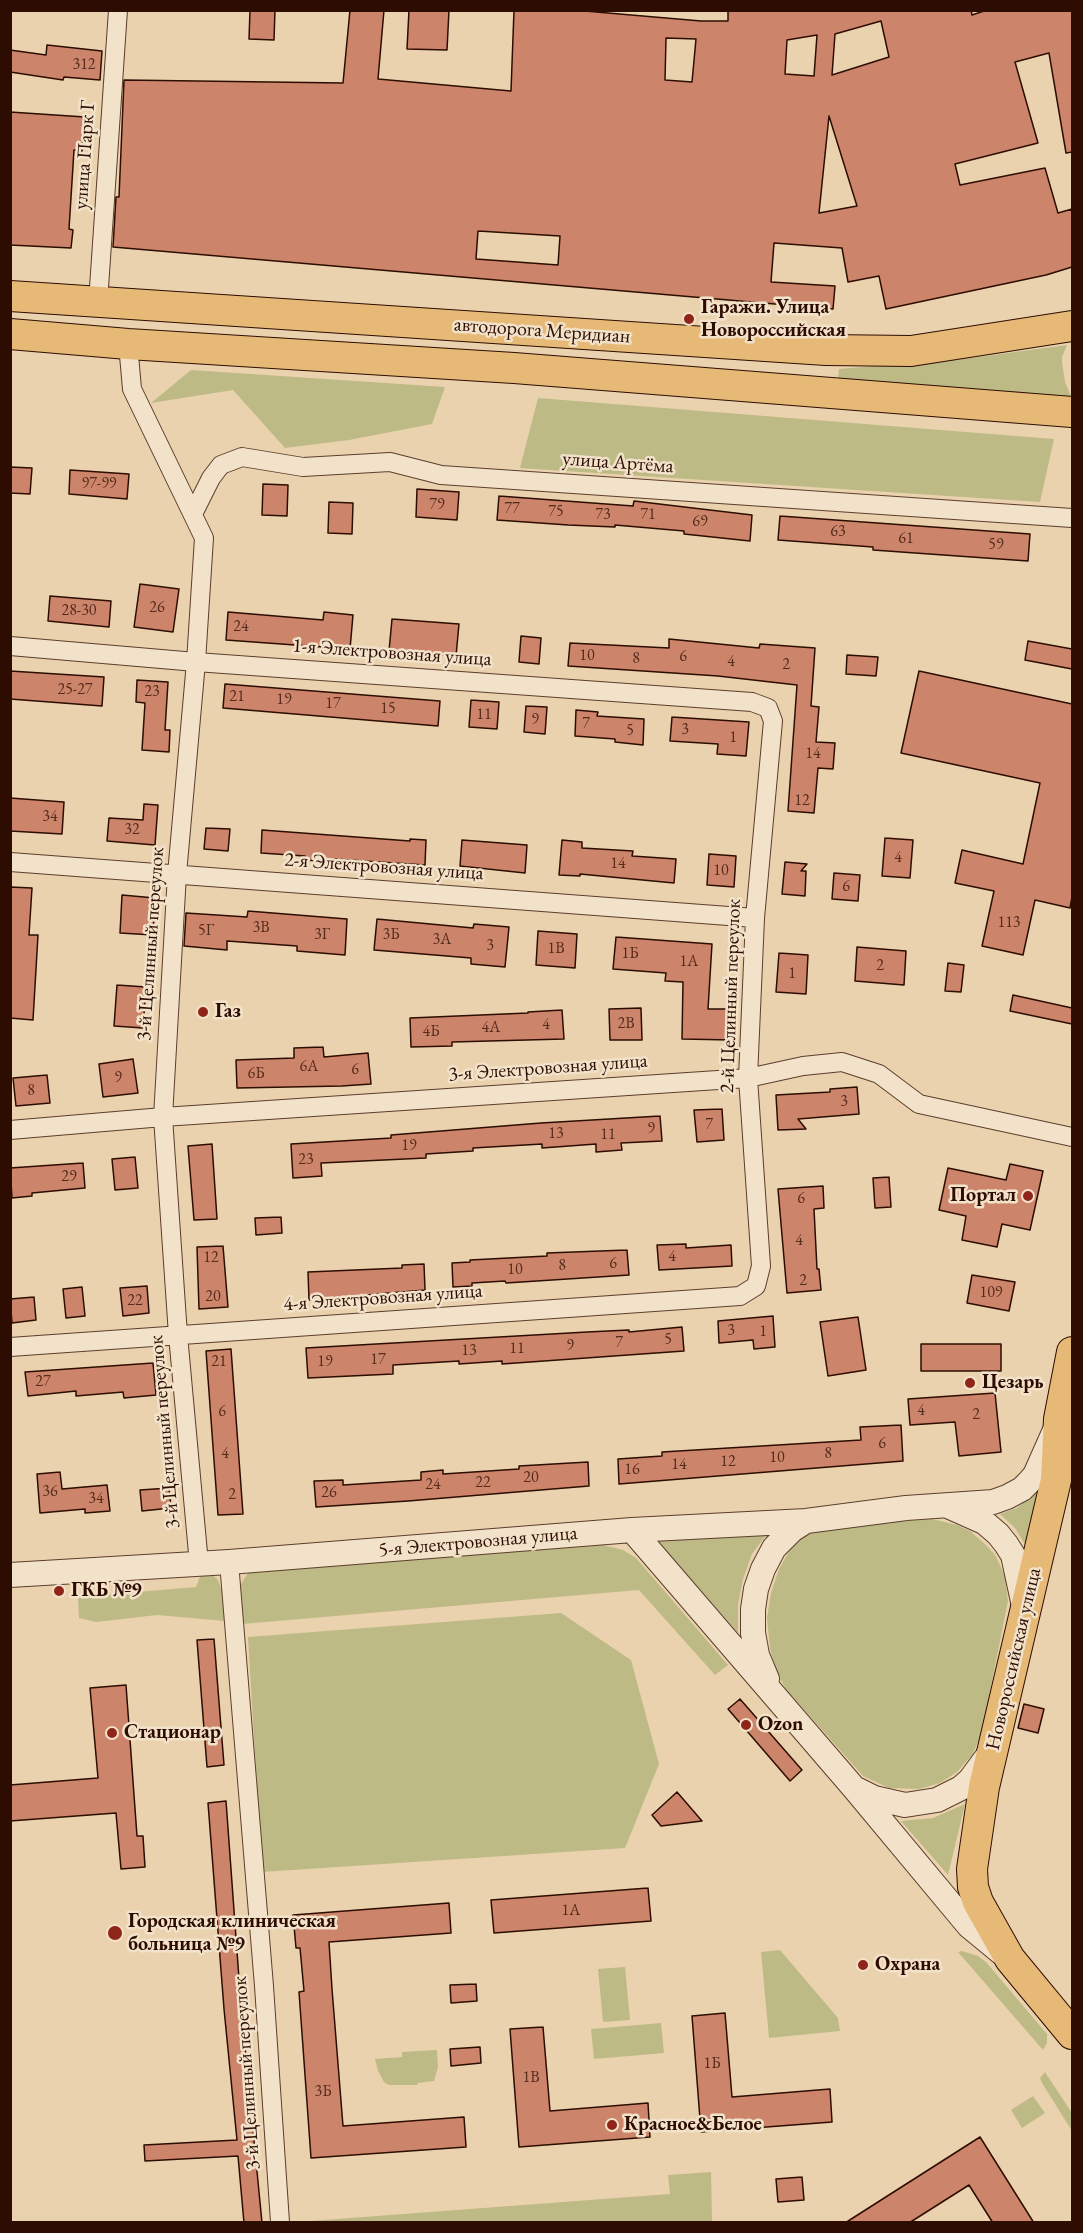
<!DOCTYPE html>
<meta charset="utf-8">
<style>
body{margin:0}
#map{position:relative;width:1083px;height:2233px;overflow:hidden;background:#ebd2ae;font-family:"EB Garamond",serif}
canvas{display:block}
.frame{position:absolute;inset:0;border:12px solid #2d0d01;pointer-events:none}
</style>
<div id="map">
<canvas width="1083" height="2233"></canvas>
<div class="frame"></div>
</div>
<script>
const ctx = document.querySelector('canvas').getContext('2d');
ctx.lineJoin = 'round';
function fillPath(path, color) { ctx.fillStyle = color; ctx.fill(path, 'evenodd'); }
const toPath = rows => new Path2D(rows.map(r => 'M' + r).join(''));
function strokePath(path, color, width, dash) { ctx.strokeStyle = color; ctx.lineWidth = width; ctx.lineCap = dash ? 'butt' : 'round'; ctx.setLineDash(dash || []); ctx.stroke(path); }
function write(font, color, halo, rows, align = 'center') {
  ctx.font = font + ' "EB Garamond",serif'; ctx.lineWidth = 5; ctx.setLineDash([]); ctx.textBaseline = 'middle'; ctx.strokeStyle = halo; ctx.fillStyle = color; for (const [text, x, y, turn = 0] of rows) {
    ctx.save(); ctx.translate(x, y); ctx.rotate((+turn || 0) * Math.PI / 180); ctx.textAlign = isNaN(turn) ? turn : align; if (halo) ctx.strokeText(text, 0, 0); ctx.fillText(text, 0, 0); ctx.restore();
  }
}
const green = toPath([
 [1067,345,1062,357,1062,362,1065,382,1072,399,838,379,839,369,963,359],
 [191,370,445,387,432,424,349,440,285,448,233,390,151,403],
 [538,398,1054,439,1040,502,520,468],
 [1044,1487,1029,1551,1015,1528,1000,1514,1017,1508],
 [932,1519,957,1525,970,1531,986,1545,995,1555,1005,1576,1008,1601,982,1731,973,1754,957,1772,940,1783,919,1789,889,1788,863,1776,786,1689,779,1677,770,1649,767,1618,771,1593,779,1569,790,1550,803,1536,820,1528],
 [769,1531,752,1554,743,1579,738,1604,738,1633,657,1540],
 [603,1545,623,1550,636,1558,728,1665,715,1675,639,1590,242,1624,239,1591,241,1584,248,1573,253,1571],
 [201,1574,213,1575,218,1580,223,1594,225,1621,157,1615,96,1622,79,1618,78,1597,196,1587],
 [561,1613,631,1660,659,1764,625,1848,262,1872,248,1637],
 [965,1804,955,1846,948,1875,901,1821,933,1818],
 [780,1950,838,2018,840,2031,769,2038,761,1952],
 [962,1951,978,1956,986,1962,1047,2034,1047,2043,1043,2050,958,1952],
 [625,1967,630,2020,603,2022,598,1969],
 [661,2023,664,2053,594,2059,591,2029],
 [437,2050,438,2067,434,2081,418,2083,417,2085,389,2085,384,2082,378,2071,375,2059,402,2057,402,2052],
 [1045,2072,1072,2113,1072,2131,1042,2083,1040,2078],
 [1033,2096,1045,2113,1022,2128,1011,2110],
 [711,2172,712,2222,297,2222,670,2194,668,2175]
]);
const building = toPath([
 [250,10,275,10,274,40,249,39,250,10],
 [350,10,384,10,378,79,511,91,514,10,573,10,701,21,728,21,728,10,971,10,972,15,987,10,1072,10,1072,152,1066,153,1049,53,1015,62,1038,143,955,164,960,185,1045,168,1058,213,1072,209,1072,267,1046,275,886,309,879,276,848,282,842,248,774,243,771,282,835,286,833,309,113,247,116,197,119,197,124,80,343,83,350,10],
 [881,21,889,57,832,75,835,34,881,21],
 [817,35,814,76,785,74,787,40,817,35],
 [666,38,696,39,692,82,665,80,666,38],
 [829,116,857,206,819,213,829,116],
 [478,231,560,236,558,265,476,259,478,231],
 [409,10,449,10,447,50,407,49,409,10],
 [47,45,102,51,100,80,64,77,63,80,10,72,10,50,46,55,47,45],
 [10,112,85,117,82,151,74,150,69,229,73,230,71,248,10,245,10,112],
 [10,467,32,468,30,494,10,493,10,467],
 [70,470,129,474,127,499,69,494,70,470],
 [263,484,288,485,287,516,262,515,263,484],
 [417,489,459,492,457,520,416,517,417,489],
 [499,496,633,506,634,501,752,515,750,541,684,534,684,531,615,525,615,527,568,525,497,520,499,496],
 [329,502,353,503,352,534,328,533,329,502],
 [780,516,1030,534,1028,561,873,550,873,547,778,540,780,516],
 [140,584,179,589,173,632,134,627,140,584],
 [50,596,111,601,109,627,48,621,50,596],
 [228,612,323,620,324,612,353,615,350,649,226,640,228,612],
 [392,619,459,624,456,656,389,651,392,619],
 [521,636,541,638,539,664,519,662,521,636],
 [669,639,759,648,760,644,815,648,811,706,819,707,816,742,835,743,833,769,818,768,814,813,788,811,797,685,718,676,568,666,570,643,669,648,669,639],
 [1028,641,1072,649,1072,669,1025,660,1028,641],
 [847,655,878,657,876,676,846,674,847,655],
 [10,671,104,677,102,706,10,699,10,671],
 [919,671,1072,704,1072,897,1070,908,1035,900,1023,955,982,946,994,891,955,883,962,850,1023,864,1040,783,901,753,919,671],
 [137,680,168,682,165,730,170,730,169,752,142,750,145,703,136,702,137,680],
 [225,684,440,701,438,726,223,708,225,684],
 [471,700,499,702,497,729,469,727,471,700],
 [526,706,547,707,545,734,524,732,526,706],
 [576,710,598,712,597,716,644,719,643,745,615,742,615,739,575,736,576,710],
 [672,717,749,722,746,756,717,754,718,744,670,741,672,717],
 [10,798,64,802,62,834,10,831,10,798],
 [144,804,158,805,155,845,107,841,109,818,143,820,144,804],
 [206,828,230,829,228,851,204,849,206,828],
 [262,830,410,841,410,839,426,840,425,865,333,859,333,862,305,860,305,856,261,853,262,830],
 [885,838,913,840,910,878,882,876,885,838],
 [462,840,527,845,525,873,460,866,462,840],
 [562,840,582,842,582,848,633,851,632,856,676,859,674,883,580,874,580,876,559,875,562,840],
 [709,854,736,856,734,887,707,885,709,854],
 [785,862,807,864,801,871,806,871,805,896,782,894,785,862],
 [834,873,860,875,858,901,832,899,834,873],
 [10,887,32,888,29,935,38,935,33,1020,10,1018,10,887],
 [122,895,155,898,153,935,120,933,122,895],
 [248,911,347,919,345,955,297,951,297,946,227,941,227,950,184,946,186,913,247,917,248,911],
 [377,919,473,928,474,924,509,927,505,967,471,964,471,958,374,950,377,919],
 [538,931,577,934,575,968,536,965,538,931],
 [616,937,712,944,708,1009,733,1009,732,1040,682,1039,683,982,665,981,666,973,613,969,616,937],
 [857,947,906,951,904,985,855,981,857,947],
 [779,953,808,955,806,994,776,992,779,953],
 [948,963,964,965,961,992,945,991,948,963],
 [117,985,146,987,143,1028,114,1026,117,985],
 [1013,995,1072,1008,1072,1024,1010,1011,1013,995],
 [641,1008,642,1040,610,1040,609,1009,641,1008],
 [562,1010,564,1039,452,1042,452,1046,411,1047,410,1018,528,1013,528,1012,562,1010],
 [323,1047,324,1057,368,1053,371,1084,342,1086,237,1088,236,1060,294,1058,294,1048,323,1047],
 [133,1059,138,1093,103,1097,99,1064,133,1059],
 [47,1075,50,1103,16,1106,13,1078,47,1075],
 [857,1087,859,1114,798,1119,806,1129,778,1130,776,1095,830,1092,830,1089,857,1087],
 [722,1109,724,1140,697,1142,694,1110,722,1109],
 [660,1116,662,1141,621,1143,622,1150,596,1152,596,1144,542,1148,542,1144,473,1148,473,1151,426,1154,426,1158,321,1163,322,1176,293,1178,291,1144,391,1138,391,1135,541,1123,660,1116],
 [212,1144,217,1219,194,1220,188,1146,212,1144],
 [135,1157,138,1188,115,1190,112,1159,135,1157],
 [83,1163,85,1188,32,1193,32,1196,12,1198,10,1168,83,1163],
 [1010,1164,1043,1171,1030,1230,1002,1224,997,1247,962,1240,966,1216,939,1210,948,1168,1006,1180,1010,1164],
 [889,1177,891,1207,875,1208,873,1178,889,1177],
 [823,1186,824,1208,814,1209,817,1269,819,1269,821,1290,787,1293,778,1189,823,1186],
 [281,1217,282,1233,256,1235,255,1218,281,1217],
 [686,1244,686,1248,731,1245,732,1266,659,1270,657,1245,686,1244],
 [223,1246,228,1307,199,1309,197,1247,223,1246],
 [627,1250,629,1275,506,1283,505,1281,472,1283,472,1286,453,1287,452,1263,470,1262,470,1260,547,1256,547,1253,627,1250],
 [424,1264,425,1290,309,1300,308,1272,402,1268,402,1265,424,1264],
 [972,1275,1015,1282,1009,1311,967,1303,972,1275],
 [147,1286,149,1313,123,1316,120,1288,147,1286],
 [82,1287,85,1316,66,1318,63,1289,82,1287],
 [34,1297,36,1320,12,1323,10,1299,34,1297],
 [773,1316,775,1347,754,1349,753,1340,719,1343,718,1321,773,1316],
 [858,1317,866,1370,828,1376,820,1322,858,1317],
 [682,1327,684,1351,502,1364,502,1361,459,1364,459,1361,393,1365,393,1374,308,1378,306,1348,587,1332,629,1330,629,1332,682,1327],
 [921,1344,1001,1344,1001,1371,921,1371,921,1344],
 [231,1349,243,1514,218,1515,206,1351,231,1349],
 [153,1363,156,1395,124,1398,123,1392,76,1396,76,1391,28,1396,25,1372,153,1363],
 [995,1393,1001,1452,959,1456,955,1422,910,1425,908,1399,995,1393],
 [901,1425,903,1461,619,1484,618,1459,662,1456,662,1452,861,1440,860,1427,901,1425],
 [588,1462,589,1486,408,1501,316,1507,314,1481,343,1480,343,1485,421,1480,421,1472,443,1470,443,1474,519,1469,519,1466,588,1462],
 [60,1472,62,1489,107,1485,110,1511,85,1513,85,1509,40,1513,37,1474,60,1472],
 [169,1488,171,1508,142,1511,140,1490,169,1488],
 [214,1639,224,1765,207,1767,197,1640,214,1639],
 [126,1685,137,1836,143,1836,145,1867,121,1869,116,1813,10,1821,10,1785,98,1778,90,1688,126,1685],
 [740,1699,802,1770,790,1781,728,1709,740,1699],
 [1024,1704,1044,1709,1038,1733,1018,1728,1024,1704],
 [677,1792,702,1821,661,1826,652,1815,677,1792],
 [226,1801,241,2006,262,2223,244,2223,238,2156,145,2161,144,2145,237,2140,224,2009,208,1803,226,1801],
 [648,1888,651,1921,494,1933,491,1900,648,1888],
 [449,1903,451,1933,329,1942,332,1989,343,2126,464,2117,466,2147,311,2158,299,1992,304,1991,300,1948,296,1948,293,1915,449,1903],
 [476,1984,477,2001,451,2003,450,1985,476,1984],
 [725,2013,732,2097,830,2089,832,2122,701,2132,692,2016,725,2013],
 [543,2027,550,2111,648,2103,650,2137,519,2147,510,2029,543,2027],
 [480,2047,481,2063,451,2066,450,2049,480,2047],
 [980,2137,1034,2223,993,2223,969,2185,909,2223,845,2223,980,2137],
 [802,2177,804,2200,778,2202,776,2179,802,2177]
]);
const minor = toPath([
 [98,302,118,10],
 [128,344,132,389,204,538,196,662,177,874,163,1117,178,1335,199,1564],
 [193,514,211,478,221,465,242,457,303,467,390,462,441,475,1072,518],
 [10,646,196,662,752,702,768,708,773,721,755,918,748,1078,761,1266,756,1286,740,1296,10,1347],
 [10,862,755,918],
 [10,1130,163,1117,748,1078,803,1066,842,1062,879,1074,919,1104,1072,1137],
 [229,1562,264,1986,280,2222]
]);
const tertiary = toPath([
 [948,1506,984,1522,998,1534,1006,1544,1013,1555,1024,1606],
 [632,1530,854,1788,969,1926,1003,1954],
 [10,1575,229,1562,632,1530,806,1521,906,1508,993,1502,1007,1497,1022,1489,1029,1482,1035,1475,1055,1430],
 [767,1679,757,1655,753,1633,753,1609,756,1589,763,1569,774,1548,792,1530,806,1521],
 [858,1790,874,1798,905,1805,937,1800,961,1788,970,1780,990,1753]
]);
const primary = toPath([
 [10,296,826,350,911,351,1072,326],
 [10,334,128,344,514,368,1072,412],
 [1072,1352,1059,1419,1056,1480,984,1787,972,1869,973,1887,978,1902,1010,1959,1072,2034]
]);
const markers = [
 [689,319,6,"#8f2418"],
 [203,1012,6,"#8f2418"],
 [1028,1196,6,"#8f2418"],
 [970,1383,6,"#8f2418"],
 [59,1591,6,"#8f2418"],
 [746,1725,6,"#8f2418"],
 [112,1733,6,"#8f2418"],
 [115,1933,8,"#8f2418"],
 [863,1965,6,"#8f2418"],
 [612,2125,6,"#8f2418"]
];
const numberNames = [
 ["312",84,65],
 ["97-99",99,484],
 ["79",437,505],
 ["77",512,509],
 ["75",556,512],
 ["73",603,515],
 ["71",648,515],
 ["69",700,522],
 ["63",838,532],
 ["61",906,539],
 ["59",996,545],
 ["26",157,608],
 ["28-30",79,611],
 ["24",241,627],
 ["10",587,656],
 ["6",683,657],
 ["8",636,659],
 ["4",731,662],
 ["2",786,665],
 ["25-27",75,690],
 ["23",152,692],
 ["21",237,697],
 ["19",284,700],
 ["17",333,704],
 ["15",388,709],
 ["11",484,715],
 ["9",535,720],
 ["7",586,724],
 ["3",685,730],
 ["5",630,731],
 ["1",733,738],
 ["14",813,754],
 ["12",802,801],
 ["34",50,817],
 ["32",132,830],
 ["4",898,858],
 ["14",618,864],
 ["10",721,871],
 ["6",846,887],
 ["113",1009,923],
 ["3В",261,928],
 ["5Г",206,931],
 ["3Г",322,935],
 ["3Б",391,935],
 ["3А",442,940],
 ["3",490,946],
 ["1В",556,949],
 ["1Б",630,954],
 ["1А",689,962],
 ["2",880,966],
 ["1",792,974],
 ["2В",626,1024],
 ["4",546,1025],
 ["4А",491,1028],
 ["4Б",431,1032],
 ["6А",309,1067],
 ["6",355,1070],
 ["6Б",256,1074],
 ["9",118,1078],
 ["8",31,1091],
 ["3",844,1102],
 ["7",709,1125],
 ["9",651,1129],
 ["13",556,1134],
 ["11",608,1135],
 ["19",409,1146],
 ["23",306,1160],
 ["29",69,1177],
 ["6",801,1199],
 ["4",799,1241],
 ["4",672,1257],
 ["12",211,1258],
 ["6",613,1264],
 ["8",562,1266],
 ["10",515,1270],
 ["2",803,1281],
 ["109",991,1293],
 ["20",213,1297],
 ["22",135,1301],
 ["3",731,1331],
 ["1",763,1332],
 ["5",668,1340],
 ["7",619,1343],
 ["9",570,1346],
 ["11",517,1349],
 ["13",469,1351],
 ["17",378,1360],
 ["21",219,1362],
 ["19",325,1362],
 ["27",43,1382],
 ["4",921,1411],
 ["6",222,1412],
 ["2",976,1415],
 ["6",882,1444],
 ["4",225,1454],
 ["8",828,1454],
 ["10",777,1458],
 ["12",728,1462],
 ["14",679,1465],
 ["16",632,1470],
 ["20",531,1478],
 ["22",483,1483],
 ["24",433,1485],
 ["36",50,1492],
 ["26",329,1493],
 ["2",232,1495],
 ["34",96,1499],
 ["1А",571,1911],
 ["1Б",712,2064],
 ["1В",531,2078],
 ["3Б",323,2092]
];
const streetNames = [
 ["улица Парк Г",85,155,-86],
 ["автодорога Меридиан",542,331,4],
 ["улица Артёма",618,463,4],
 ["1-я Электровозная улица",392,653,4],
 ["2-я Электровозная улица",384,867,4],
 ["3-й Целинный переулок",151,944,-86],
 ["2-й Целинный переулок",731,996,-88],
 ["3-я Электровозная улица",548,1068,-4],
 ["4-я Электровозная улица",383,1298,-4],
 ["3-й Целинный переулок",165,1432,-95],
 ["5-я Электровозная улица",478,1542,-5],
 ["Новороссийская улица",1014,1659,-77],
 ["3-й Целинный переулок",247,2073,-94]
];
const poiNames = [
 ["Гаражи. Улица",701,308],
 ["Новороссийская",701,331],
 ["Газ",215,1012],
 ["Портал",1016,1196,"right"],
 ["Цезарь",982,1383],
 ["ГКБ №9",71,1591],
 ["Ozon",758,1725],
 ["Стационар",124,1733],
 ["Городская клиническая",128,1922],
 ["больница №9",128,1945],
 ["Охрана",875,1965],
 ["Красное&Белое",624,2125]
];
fillPath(green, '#bdba86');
fillPath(building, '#cc856b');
strokePath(building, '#2d0d01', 1.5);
strokePath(minor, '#5c3e2c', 20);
strokePath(tertiary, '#5c3e2c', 26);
strokePath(primary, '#2d0d01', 32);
strokePath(minor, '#f2e2ca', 18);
strokePath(tertiary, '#f2e2ca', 24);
strokePath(primary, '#e6b977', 30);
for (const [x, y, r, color] of markers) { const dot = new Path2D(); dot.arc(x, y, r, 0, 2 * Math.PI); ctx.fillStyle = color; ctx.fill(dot); strokePath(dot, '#f2e2ca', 2); }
write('16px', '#552b1c', null, numberNames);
write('20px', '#2d0d01', '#f2e2ca', streetNames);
write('bold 20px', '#2d0d01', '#f2e2ca', poiNames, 'left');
</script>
